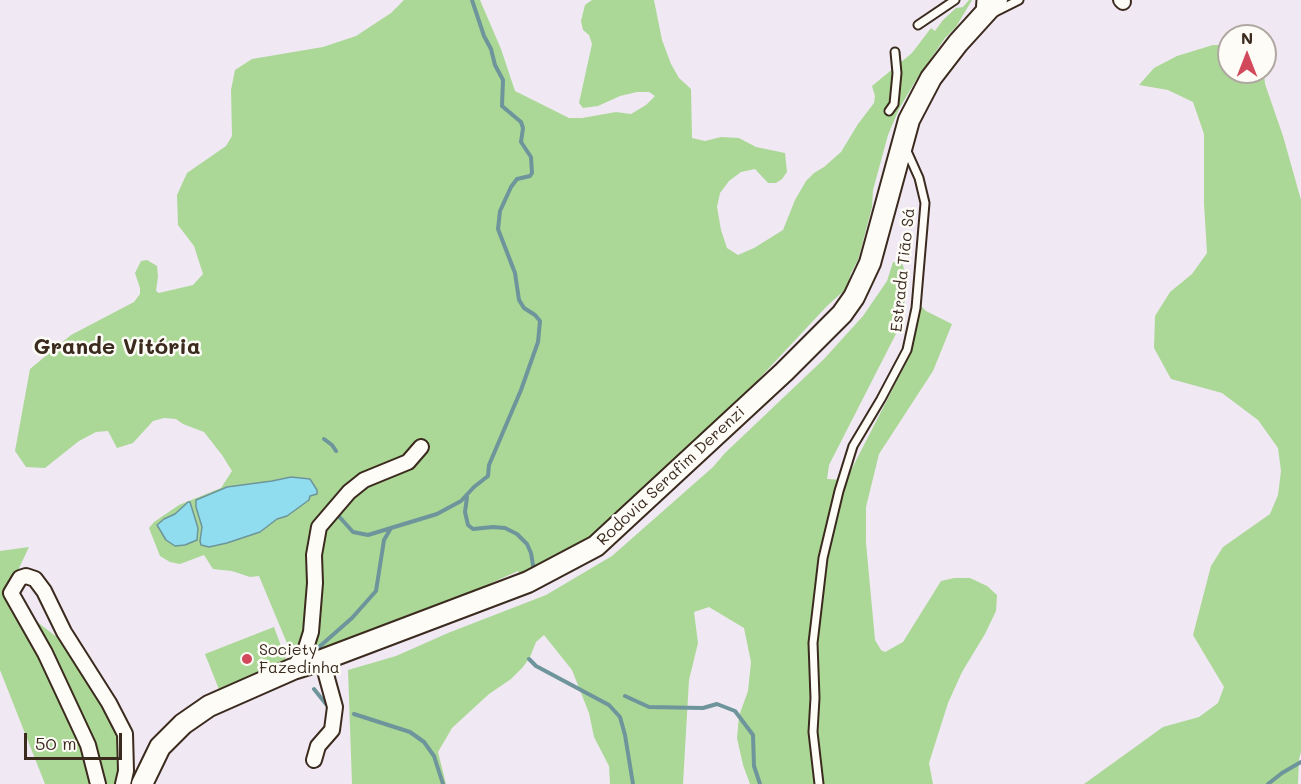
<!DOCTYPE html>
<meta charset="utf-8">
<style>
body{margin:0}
#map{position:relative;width:1301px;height:784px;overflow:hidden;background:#f0e8f3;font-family:Mali,sans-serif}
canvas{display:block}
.north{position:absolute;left:1217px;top:24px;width:60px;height:60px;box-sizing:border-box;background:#fdfcf7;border:2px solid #afa8a0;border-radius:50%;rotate:0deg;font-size:16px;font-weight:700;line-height:24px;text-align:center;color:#3b2a1e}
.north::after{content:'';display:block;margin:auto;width:21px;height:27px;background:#d1495b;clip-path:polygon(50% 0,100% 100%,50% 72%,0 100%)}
.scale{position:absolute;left:24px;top:733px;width:98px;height:27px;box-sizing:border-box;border:3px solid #3b2a1e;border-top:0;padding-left:8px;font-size:18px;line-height:21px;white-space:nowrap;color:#3b2a1e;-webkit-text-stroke:4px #fdfcf7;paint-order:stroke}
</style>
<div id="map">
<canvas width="1301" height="784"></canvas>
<div class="north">N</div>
<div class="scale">50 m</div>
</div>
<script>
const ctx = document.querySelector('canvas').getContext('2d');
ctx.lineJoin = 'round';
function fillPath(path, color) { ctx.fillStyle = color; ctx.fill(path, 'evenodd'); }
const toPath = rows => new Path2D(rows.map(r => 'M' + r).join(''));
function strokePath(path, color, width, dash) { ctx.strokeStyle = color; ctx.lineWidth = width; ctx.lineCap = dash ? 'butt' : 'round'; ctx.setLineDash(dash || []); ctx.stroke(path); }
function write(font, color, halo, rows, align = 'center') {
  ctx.font = font + ' Mali,sans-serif'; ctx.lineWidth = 5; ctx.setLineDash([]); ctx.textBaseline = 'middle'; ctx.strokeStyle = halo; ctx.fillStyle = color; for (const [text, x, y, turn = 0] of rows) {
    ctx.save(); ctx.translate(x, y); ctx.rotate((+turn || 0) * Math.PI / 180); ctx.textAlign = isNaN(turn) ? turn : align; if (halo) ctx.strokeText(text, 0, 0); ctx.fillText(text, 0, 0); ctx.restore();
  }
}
const green = toPath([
 [404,0,480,0,501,49,515,91,569,118,582,118,616,112,631,114,646,105,655,96,649,92,637,92,620,96,598,106,583,108,579,103,592,44,589,35,583,30,581,21,585,5,592,0,654,0,662,40,671,64,679,78,691,89,692,138,705,141,721,137,739,138,756,147,785,153,787,172,782,179,776,183,768,183,755,169,741,172,729,181,720,193,717,207,721,230,727,248,738,255,754,248,783,230,795,200,806,181,814,173,824,167,841,152,858,124,874,103,875,96,872,86,912,53,931,28,935,31,943,20,956,8,963,7,969,0,972,0,956,27,945,38,916,80,899,109,888,135,873,190,872,207,858,260,851,273,847,288,827,306,757,381,760,384,622,511,566,555,519,573,518,571,480,588,294,660,259,576,250,577,232,571,213,569,204,555,180,564,170,562,160,556,149,528,154,522,179,505,221,488,232,471,222,455,204,432,183,424,176,419,164,418,153,421,133,443,117,448,108,431,96,432,79,441,45,468,26,467,15,451,30,369,71,335,134,302,140,294,140,288,135,273,141,261,147,260,157,266,158,277,156,291,159,293,193,285,203,274,194,246,178,225,177,195,187,173,226,146,232,136,231,90,235,70,252,59,323,47,356,36,391,13],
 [1213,45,1229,45,1229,72,1264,72,1265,84,1283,136,1301,200,1301,752,1299,759,1298,784,1084,784,1163,727,1199,717,1218,703,1224,687,1193,635,1211,566,1223,547,1270,514,1278,495,1281,471,1278,448,1258,420,1222,393,1171,379,1154,348,1155,316,1170,292,1192,274,1207,253,1204,203,1204,134,1193,102,1168,90,1139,85,1154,68,1177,56],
 [893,262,902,263,908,280,901,324,829,465,827,479,846,480,905,365,919,304,926,311,952,324,933,371,879,454,866,507,866,543,875,640,881,650,885,652,903,642,941,581,954,578,970,578,987,586,997,595,996,611,985,634,962,672,948,703,929,763,933,784,750,784,743,765,737,738,739,716,748,691,751,662,744,628,709,607,694,612,698,643,689,680,683,784,610,784,609,766,594,737,589,713,572,670,544,635,536,642,530,657,523,667,511,679,489,694,452,728,438,752,446,784,352,784,348,670,396,656,448,633,546,595,612,556,713,467,725,453,824,359,863,316,887,281],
 [29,547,19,568,17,590,27,614,58,638,79,659,123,744,118,784,45,784,0,670,0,551],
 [274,627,288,665,220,692,205,654]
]);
const water = toPath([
 [291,477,310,479,317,490,317,494,310,496,309,500,287,516,277,519,260,532,227,543,209,547,201,545,200,541,202,527,196,507,196,500,227,487,272,481,291,477],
 [188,502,190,502,198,528,197,540,185,545,175,546,166,540,157,525,164,519,175,514,188,502]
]);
const stream = toPath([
 [324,439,332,445,336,451],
 [467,497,465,512,468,525,473,529,493,527,505,528,517,534,527,544,531,553,534,571],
 [335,512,353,532,368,535,437,514,461,501,474,487,488,476,489,465,521,390,538,342,540,321,535,315,524,308,519,300,515,273,498,229,500,211,511,187,517,179,530,176,532,173,531,157,521,142,523,128,521,122,502,106,503,80,495,65,491,49,484,36,472,0],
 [310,655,352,618,376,591,384,540,391,528],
 [529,659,536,666,609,705,620,717,625,735,633,784],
 [314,689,326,704],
 [625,696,649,707,703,708,717,704,735,711,753,735,754,766,760,784],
 [354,714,410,732,424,742,434,756,443,784],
 [1268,784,1282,773,1301,762]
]);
const service = toPath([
 [995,12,1019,0],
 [980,13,981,0],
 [918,25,955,0],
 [889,111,894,104,897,73,895,52],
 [819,784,813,732,815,698,813,643,823,558,839,491,853,446,881,399,907,350,916,308,925,203,919,178,906,149]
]);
const minor = toPath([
 [1121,0,1123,2],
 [293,669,305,651,311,632,315,583,314,555,319,527,349,492,364,480,408,462,421,447],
 [314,760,318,746,332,730,335,707,322,660],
 [98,784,88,745,45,653,11,593,20,578,26,576,35,579,44,591,64,632,109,703,125,734,126,771,123,784]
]);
const secondary = toPath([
 [142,784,160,747,183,724,209,706,293,669,322,660,528,582,596,546,784,372,842,314,854,297,870,263,909,120,931,78,958,43,997,0]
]);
const markers = [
 [247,659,6,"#d1495b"]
];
const streetNames = [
 ["Estrada Tião Sá",903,270,-84],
 ["Rodovia Serafim Derenzi",671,476,-43]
];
const poiNames = [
 ["Society",259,650],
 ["Fazedinha",259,668]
];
const districtNames = [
 ["Grande Vitória",117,347]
];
fillPath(green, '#abd896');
fillPath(water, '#8fddee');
strokePath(water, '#6d959b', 1.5);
strokePath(stream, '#6d959b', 4);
strokePath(service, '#3b2a1e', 11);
strokePath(minor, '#3b2a1e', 18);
strokePath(secondary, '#3b2a1e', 24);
strokePath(service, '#fdfcf7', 7);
strokePath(minor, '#fdfcf7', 14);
strokePath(secondary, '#fdfcf7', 20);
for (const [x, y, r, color] of markers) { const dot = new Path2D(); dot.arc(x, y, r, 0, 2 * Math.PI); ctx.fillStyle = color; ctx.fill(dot); strokePath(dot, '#fdfcf7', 2); }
write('16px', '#3b2a1e', '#fdfcf7', streetNames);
write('16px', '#3b2a1e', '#fdfcf7', poiNames, 'left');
write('bold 22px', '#3b2a1e', '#fdfcf7', districtNames);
</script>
